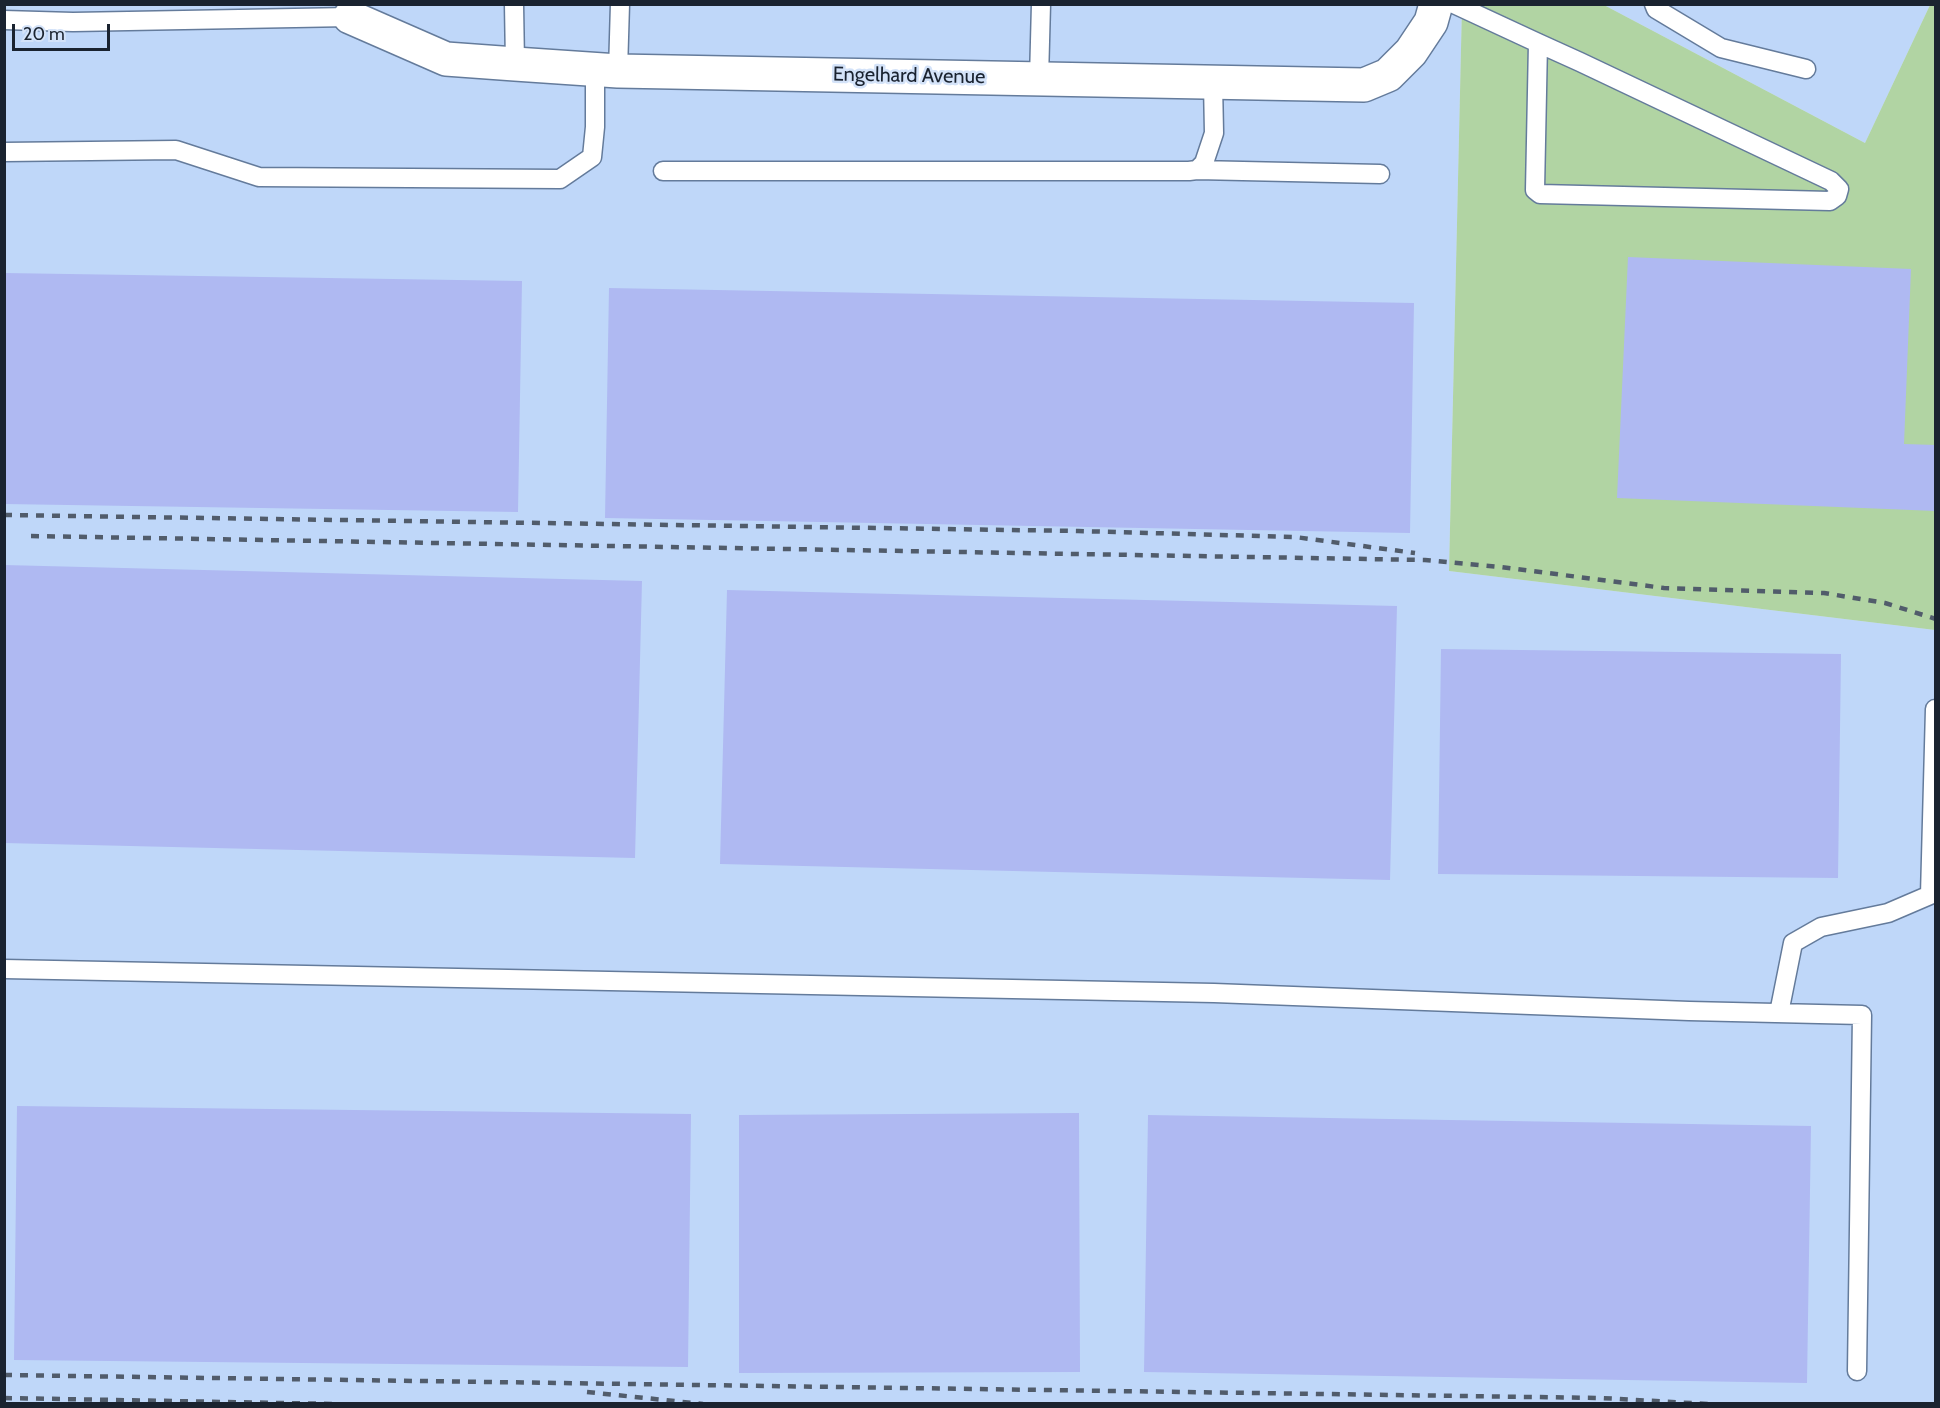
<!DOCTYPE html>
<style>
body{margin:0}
#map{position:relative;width:1940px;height:1408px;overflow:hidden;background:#d4e3f9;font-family:Cabin,sans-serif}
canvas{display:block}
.frame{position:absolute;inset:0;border:6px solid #1a2330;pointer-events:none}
.scale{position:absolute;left:12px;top:24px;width:98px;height:27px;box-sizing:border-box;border:3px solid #1a2330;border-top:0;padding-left:8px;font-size:18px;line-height:21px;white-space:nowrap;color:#1a2330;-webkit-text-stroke:4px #d4e3f9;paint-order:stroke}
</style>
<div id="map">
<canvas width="1940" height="1408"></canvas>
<div class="frame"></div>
<div class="scale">20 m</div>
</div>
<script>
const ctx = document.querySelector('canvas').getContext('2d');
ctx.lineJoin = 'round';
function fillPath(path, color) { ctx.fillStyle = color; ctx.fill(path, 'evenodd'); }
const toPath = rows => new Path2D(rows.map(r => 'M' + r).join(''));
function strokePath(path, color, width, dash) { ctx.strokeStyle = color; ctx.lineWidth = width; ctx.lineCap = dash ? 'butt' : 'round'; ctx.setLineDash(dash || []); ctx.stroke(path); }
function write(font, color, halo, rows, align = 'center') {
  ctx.font = font + ' Cabin,sans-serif'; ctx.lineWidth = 5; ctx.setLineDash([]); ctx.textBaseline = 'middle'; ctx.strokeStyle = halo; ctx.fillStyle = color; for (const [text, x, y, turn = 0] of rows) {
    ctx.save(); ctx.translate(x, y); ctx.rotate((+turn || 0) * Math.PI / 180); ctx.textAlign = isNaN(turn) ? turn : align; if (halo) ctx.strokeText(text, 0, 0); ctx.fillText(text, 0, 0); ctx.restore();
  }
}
const built = toPath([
 [5,5,1462,5,1449,571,1935,630,1935,1403,5,1404],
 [1604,5,1930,5,1865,143]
]);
const green = toPath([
 [1462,5,1604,5,1865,143,1930,5,1935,5,1935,630,1449,571]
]);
const building = toPath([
 [1628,257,1911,269,1904,444,1936,445,1936,511,1617,498],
 [4,273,522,281,518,512,4,504],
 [609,288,1414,303,1410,533,605,518],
 [4,565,642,581,635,858,4,843],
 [727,590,1397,606,1390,880,720,864],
 [1441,649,1841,654,1838,878,1438,874],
 [17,1106,691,1114,688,1367,14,1360],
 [1079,1113,1080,1372,739,1373,739,1115],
 [1148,1115,1811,1126,1807,1383,1144,1372]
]);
const service = toPath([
 [514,4,515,64],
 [1454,4,1538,43,1580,62,1831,181,1839,189,1837,196,1830,201,1540,194,1535,190,1538,43],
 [1654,4,1656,9,1721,48,1806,69],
 [4,20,73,22,350,17],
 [618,71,620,4],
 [1039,79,1041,4],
 [4,152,176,150,259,177,560,179,592,157,595,127,595,69],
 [1197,170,1380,174],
 [663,171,1189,171,1197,170,1204,163,1214,133,1213,83],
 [4,969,1214,993,1689,1011,1862,1015,1857,1371],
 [1779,1013,1793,943,1821,927,1888,913,1930,895,1935,709]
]);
const minor = toPath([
 [350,17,446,59,515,64,618,71,1364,85,1388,75,1411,52,1431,22,1436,4]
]);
const rail = toPath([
 [4,515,1078,531,1295,537,1415,553],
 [31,536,1425,560,1501,567,1664,588,1824,593,1885,603,1936,619],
 [4,1375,1601,1398,1708,1404],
 [587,1392,703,1404],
 [4,1398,338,1404]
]);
const streetNames = [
 ["Engelhard Avenue",909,76,1]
];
fillPath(built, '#bfd7f9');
fillPath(green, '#b1d4a3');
fillPath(building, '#afb9f2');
strokePath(service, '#647b9b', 21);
strokePath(minor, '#647b9b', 36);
strokePath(service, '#fff', 18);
strokePath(minor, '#fff', 33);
strokePath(rail, '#515c6b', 4.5, [8, 8]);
write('20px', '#1a2330', '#d4e3f9', streetNames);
</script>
